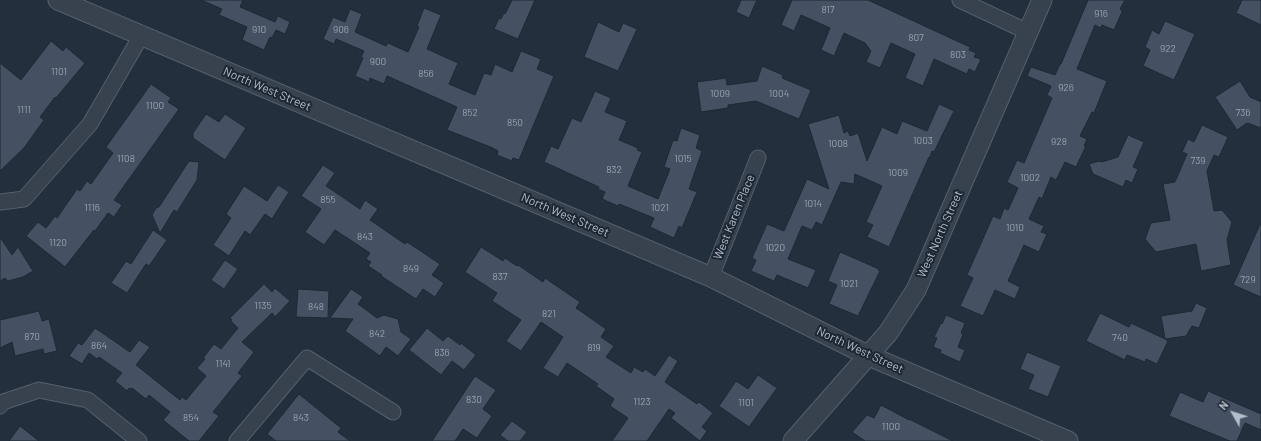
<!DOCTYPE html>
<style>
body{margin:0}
#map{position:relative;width:1261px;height:441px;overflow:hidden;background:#242f3e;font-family:Barlow,sans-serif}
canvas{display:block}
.north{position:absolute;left:1213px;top:393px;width:40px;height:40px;-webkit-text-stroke:3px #1d2633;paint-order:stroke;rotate:309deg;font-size:11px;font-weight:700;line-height:16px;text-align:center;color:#b4bcc9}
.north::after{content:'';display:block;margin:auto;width:14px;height:18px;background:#b4bcc9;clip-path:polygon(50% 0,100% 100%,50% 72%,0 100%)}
</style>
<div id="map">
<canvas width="1261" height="441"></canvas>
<div class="north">N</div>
</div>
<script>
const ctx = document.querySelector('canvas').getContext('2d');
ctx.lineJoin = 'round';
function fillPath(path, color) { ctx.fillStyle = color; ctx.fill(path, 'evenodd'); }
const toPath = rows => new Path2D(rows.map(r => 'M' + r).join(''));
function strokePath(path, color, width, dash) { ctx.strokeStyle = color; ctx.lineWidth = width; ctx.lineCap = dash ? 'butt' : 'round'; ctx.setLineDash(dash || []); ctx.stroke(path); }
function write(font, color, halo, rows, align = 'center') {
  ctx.font = font + ' Barlow,sans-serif'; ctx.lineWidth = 4; ctx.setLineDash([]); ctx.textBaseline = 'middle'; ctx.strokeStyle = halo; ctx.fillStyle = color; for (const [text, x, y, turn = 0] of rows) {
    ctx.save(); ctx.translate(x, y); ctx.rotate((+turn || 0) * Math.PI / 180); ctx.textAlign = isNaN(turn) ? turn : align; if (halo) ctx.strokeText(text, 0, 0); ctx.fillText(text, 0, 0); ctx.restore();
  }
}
const building = toPath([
 [201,0,243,0,240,7,275,22,278,16,290,22,285,34,276,30,272,38,270,37,264,50,242,40,247,27,219,15,222,9,201,0],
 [512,0,535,0,518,39,494,29,499,18,501,19,504,13,505,14,512,0],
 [741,0,757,0,749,18,736,12,741,0],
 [792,0,868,0,970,47,969,50,976,53,974,57,981,59,975,72,969,69,967,74,934,59,923,86,905,78,915,54,891,43,880,68,866,62,871,51,865,43,844,33,834,56,821,50,830,28,801,15,794,31,781,25,792,0],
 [1088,0,1125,0,1120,9,1122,10,1122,12,1114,30,1102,25,1101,28,1095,25,1077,69,1107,81,1094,113,1092,112,1080,136,1087,139,1084,146,1086,146,1076,167,1065,162,1056,180,1051,177,1042,199,1039,197,1029,219,1044,226,1041,232,1047,234,1039,252,1024,245,1008,281,1020,287,1015,299,995,290,983,316,960,306,973,278,967,275,993,216,1000,219,1004,208,1008,210,1018,188,1007,182,1017,160,1024,163,1052,98,1047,95,1051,86,1027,76,1031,67,1055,75,1060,64,1061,64,1088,0],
 [1242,0,1261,0,1261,25,1236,13,1242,0],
 [424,8,441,15,427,49,458,63,449,84,475,95,484,73,491,75,495,64,512,72,521,51,541,59,537,69,554,76,519,160,513,158,512,161,497,155,498,151,493,148,447,130,457,107,387,76,384,84,370,78,369,82,355,76,363,58,361,57,364,51,336,39,334,44,323,39,333,17,345,22,350,9,362,14,355,32,386,46,388,43,408,52,419,27,417,26,424,8],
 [1165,21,1195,34,1174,80,1143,66,1150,50,1145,47,1152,30,1159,34,1165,21],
 [598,22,619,32,623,23,637,29,618,71,584,57,598,22],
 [51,41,63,51,66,47,85,63,56,98,55,97,40,117,44,120,24,148,0,171,0,63,21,80,51,41],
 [762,66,783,75,782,78,811,90,799,119,756,101,728,105,728,108,701,112,697,82,726,78,727,85,757,81,762,66],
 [1240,81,1250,97,1261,102,1261,128,1247,123,1237,130,1215,97,1240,81],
 [151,84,171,98,168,102,179,109,114,200,122,205,114,217,108,213,95,231,94,230,65,267,26,236,38,222,46,228,55,216,57,218,77,189,80,191,87,181,91,184,113,153,106,147,151,84],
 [595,91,611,98,605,112,627,121,619,140,638,148,637,150,642,152,628,186,658,199,670,169,664,167,673,140,677,141,681,128,700,135,696,148,702,151,689,189,697,192,682,228,679,226,674,238,650,227,654,218,619,204,618,206,602,199,605,192,598,189,599,187,544,162,551,146,558,149,572,118,581,122,595,91],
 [939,104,954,111,934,152,932,151,930,157,929,157,889,247,867,237,873,225,866,222,882,186,855,174,854,184,841,182,822,225,816,222,812,230,802,226,788,259,816,270,808,288,777,275,774,281,751,271,756,260,752,258,767,224,784,231,807,179,829,189,808,124,839,115,844,133,848,131,850,136,858,133,867,161,882,127,897,134,902,121,927,131,939,104],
 [206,114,219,122,225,114,246,128,225,160,193,138,193,133,206,114],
 [1202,125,1228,137,1219,157,1214,155,1207,171,1214,211,1222,210,1232,222,1227,240,1231,265,1201,271,1196,244,1156,252,1145,239,1151,223,1170,220,1163,184,1175,182,1187,154,1182,152,1188,139,1194,142,1202,125],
 [1128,135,1144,142,1133,167,1138,169,1132,183,1126,180,1123,187,1093,174,1089,164,1099,161,1102,162,1118,157,1128,135],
 [189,161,199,162,197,180,177,212,174,210,160,233,152,215,156,208,159,207,189,161],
 [323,165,335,173,326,186,360,209,365,200,378,209,370,220,405,244,407,242,440,264,432,275,444,283,435,297,423,289,416,299,381,276,382,275,368,266,371,262,366,259,370,253,335,230,324,245,305,232,321,209,301,196,323,165],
 [278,185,289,192,272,219,265,214,250,235,245,231,229,256,213,245,231,218,226,214,244,186,267,201,278,185],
 [1261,222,1261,297,1233,285,1261,222],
 [153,230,167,240,149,266,146,264,127,293,111,283,126,261,131,264,153,230],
 [0,237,12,255,18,247,33,271,23,277,8,281,5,278,0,281,0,237],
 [481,247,503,261,505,258,517,266,518,265,543,282,545,278,580,302,576,308,606,329,601,337,614,346,606,357,631,373,634,367,643,372,645,369,655,376,669,355,678,361,665,382,697,404,699,402,713,413,702,427,707,431,700,441,671,418,675,413,669,409,647,441,612,441,628,418,610,406,614,399,596,386,598,384,567,363,558,377,543,368,563,337,541,322,521,351,506,341,521,320,492,301,497,293,465,272,481,247],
 [840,252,879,269,878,270,880,271,858,316,829,304,837,285,828,281,840,252],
 [225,260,238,269,224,289,211,280,225,260],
 [264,284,272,292,275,288,290,301,275,317,272,313,242,342,254,352,238,373,242,376,213,412,219,416,199,441,189,441,163,420,170,412,149,395,146,399,132,388,131,389,129,388,127,391,115,381,122,373,99,357,97,359,89,353,82,364,69,356,78,343,82,345,95,328,130,352,139,340,150,347,136,365,180,400,182,397,186,400,206,376,197,368,205,359,203,358,214,344,221,349,238,328,231,321,232,320,230,318,264,284],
 [298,289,329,291,328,318,296,317,298,289],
 [351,289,363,297,358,304,377,318,384,315,398,319,401,332,411,339,398,356,386,347,380,356,345,331,353,319,330,318,351,289],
 [1196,303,1207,308,1199,328,1192,326,1186,336,1165,339,1168,341,1157,364,1146,359,1145,362,1127,355,1125,360,1086,341,1100,313,1129,327,1131,323,1165,339,1161,316,1192,311,1196,303],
 [39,311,42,321,49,319,57,351,44,354,43,349,15,356,12,342,0,348,0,320,39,311],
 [946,315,965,323,961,333,963,334,958,347,965,350,960,362,940,353,941,350,933,347,937,338,934,337,941,323,942,324,946,315],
 [427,328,443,341,448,336,460,345,461,343,476,355,464,370,452,361,441,375,409,350,427,328],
 [1027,352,1061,366,1048,397,1028,389,1034,375,1020,369,1027,352],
 [758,375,777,388,749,427,719,406,736,381,748,389,758,375],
 [475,376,496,390,483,409,492,416,477,438,463,429,455,441,432,441,475,376],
 [1208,391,1261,414,1261,430,1245,423,1237,441,1230,441,1169,416,1180,392,1203,402,1208,391],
 [299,394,341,428,338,432,350,441,276,441,267,434,299,394],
 [881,405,909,420,909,419,953,441,865,441,852,432,867,415,874,418,881,405],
 [512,421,527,432,520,441,508,441,500,435,512,421],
 [20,426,39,441,9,441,20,426]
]);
const minor = toPath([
 [960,0,1028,32],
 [0,202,24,199,90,124,141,36],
 [711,277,758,158],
 [0,406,3,402,39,390,88,400,139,441],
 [237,441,307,358,393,412]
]);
const tertiary = toPath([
 [58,0,711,277,867,355,1068,441],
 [793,441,888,333,916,290,1042,0]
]);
const numberNames = [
 ["817",828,10],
 ["916",1101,14],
 ["910",259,30],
 ["906",341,30],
 ["807",916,38],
 ["922",1168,49],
 ["803",958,55],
 ["900",378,62],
 ["1101",59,72],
 ["856",426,74],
 ["926",1066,88],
 ["1009",720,94],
 ["1004",779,94],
 ["1100",155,106],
 ["1111",24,110],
 ["852",470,113],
 ["736",1243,113],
 ["850",515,123],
 ["1003",923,141],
 ["928",1059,142],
 ["1008",838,144],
 ["1108",126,159],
 ["1015",683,159],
 ["739",1198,161],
 ["832",614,170],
 ["1009",898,173],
 ["1002",1030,178],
 ["855",328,200],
 ["1014",813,204],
 ["1116",92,208],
 ["1021",660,208],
 ["1010",1015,228],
 ["843",365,237],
 ["1120",58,243],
 ["1020",775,248],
 ["849",411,269],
 ["837",500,277],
 ["729",1248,280],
 ["1021",849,284],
 ["1135",263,306],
 ["848",316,307],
 ["821",549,314],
 ["842",377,334],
 ["870",32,337],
 ["740",1120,338],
 ["864",99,346],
 ["819",594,348],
 ["836",442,353],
 ["1141",223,364],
 ["830",474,400],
 ["1123",642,402],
 ["1101",746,403],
 ["854",191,418],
 ["843",301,418],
 ["1100",891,427]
];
const streetNames = [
 ["North West Street",267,89,23],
 ["North West Street",565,215,23],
 ["West Karen Place",734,217,-68],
 ["West North Street",940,234,-66],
 ["North West Street",860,350,25]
];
fillPath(building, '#455162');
strokePath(building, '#1f2835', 1);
strokePath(minor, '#565f6c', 17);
strokePath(tertiary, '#565f6c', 21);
strokePath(minor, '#38414e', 15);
strokePath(tertiary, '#38414e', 19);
write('10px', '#98a1af', null, numberNames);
write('12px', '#b4bcc9', '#1d2633', streetNames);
</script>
